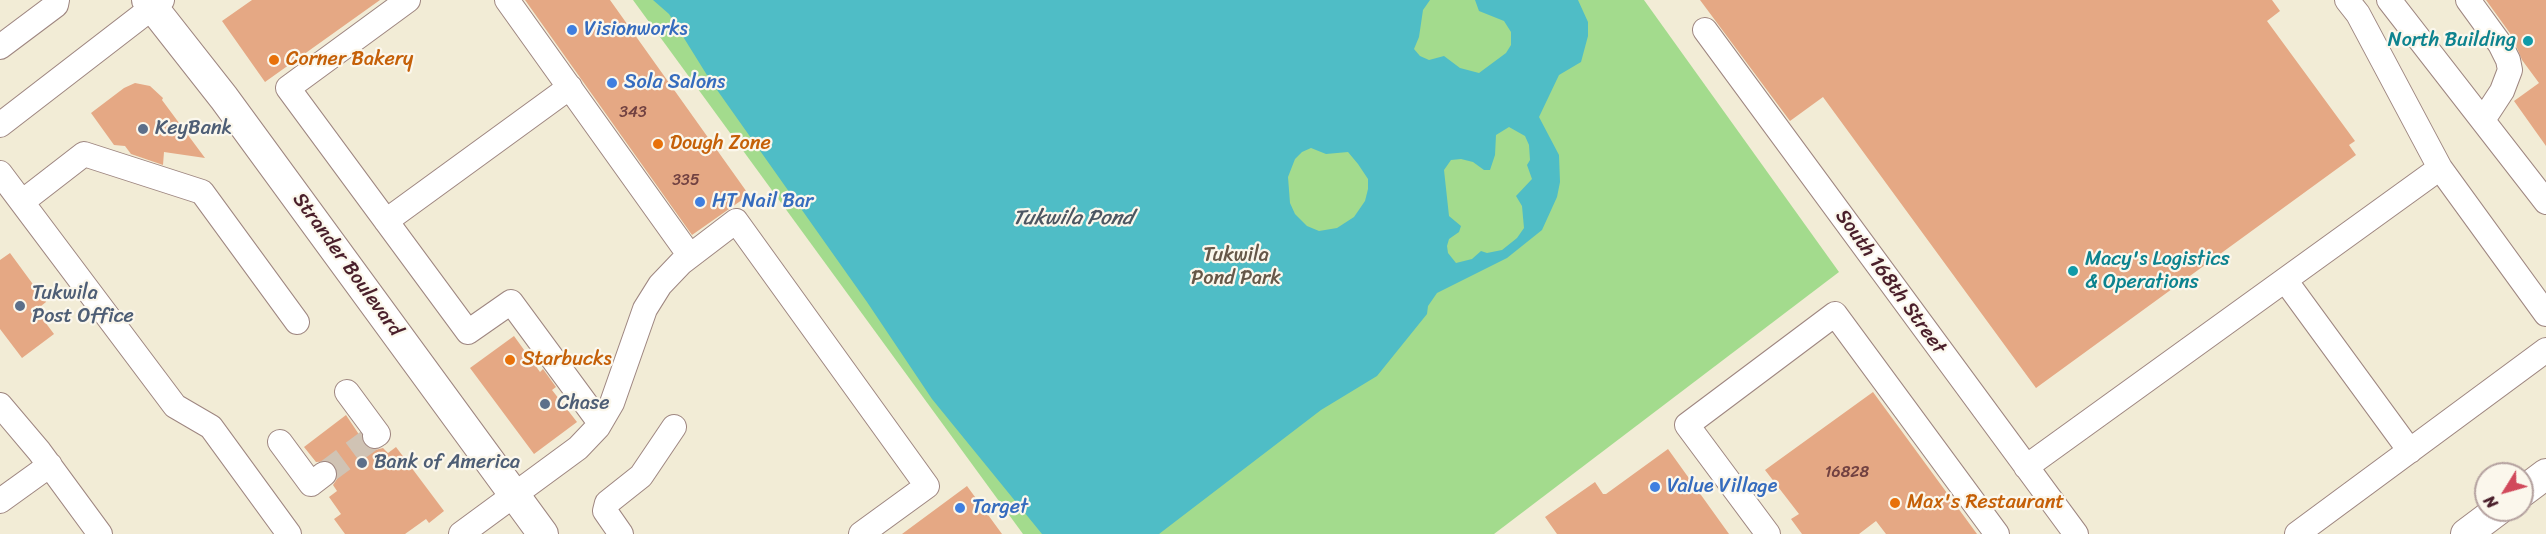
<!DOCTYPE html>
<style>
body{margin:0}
#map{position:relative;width:2546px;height:534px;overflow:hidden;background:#f2ecd6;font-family:Sriracha,sans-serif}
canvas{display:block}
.north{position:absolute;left:2474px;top:462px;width:60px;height:60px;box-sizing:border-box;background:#fbf7ec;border:2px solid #b4a19f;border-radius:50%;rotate:233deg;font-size:16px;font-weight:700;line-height:24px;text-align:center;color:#4a1f2b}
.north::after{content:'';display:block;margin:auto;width:21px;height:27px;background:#d1495b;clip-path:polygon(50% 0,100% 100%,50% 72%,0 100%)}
</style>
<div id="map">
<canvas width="2546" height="534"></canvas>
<div class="north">N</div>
</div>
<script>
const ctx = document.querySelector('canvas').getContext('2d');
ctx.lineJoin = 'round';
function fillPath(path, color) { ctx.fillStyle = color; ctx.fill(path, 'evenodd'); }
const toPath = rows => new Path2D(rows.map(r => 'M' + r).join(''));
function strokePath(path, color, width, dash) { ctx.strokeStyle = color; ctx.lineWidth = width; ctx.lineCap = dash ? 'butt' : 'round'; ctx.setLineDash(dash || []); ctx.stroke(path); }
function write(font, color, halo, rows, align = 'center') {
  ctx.font = font + ' Sriracha,sans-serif'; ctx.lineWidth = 4.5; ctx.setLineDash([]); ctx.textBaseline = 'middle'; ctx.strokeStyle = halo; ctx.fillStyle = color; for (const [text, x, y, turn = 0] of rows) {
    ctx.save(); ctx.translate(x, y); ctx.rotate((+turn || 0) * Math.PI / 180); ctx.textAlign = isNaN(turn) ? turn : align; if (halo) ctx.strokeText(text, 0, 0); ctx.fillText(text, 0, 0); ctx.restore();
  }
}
const green = toPath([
 [633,0,1644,0,1839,272,1494,534,1023,534]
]);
const water = toPath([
 [653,0,1430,0,1423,10,1419,37,1414,49,1420,56,1429,60,1444,56,1460,68,1479,73,1506,53,1511,45,1511,32,1504,21,1479,11,1475,0,1578,0,1588,22,1588,36,1581,62,1559,75,1539,117,1559,155,1560,182,1557,197,1542,230,1507,258,1437,293,1428,306,1427,314,1377,376,1321,410,1159,534,1042,534,932,399,867,302,710,80,669,14],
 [1509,127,1525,136,1529,145,1530,160,1527,165,1532,179,1516,196,1522,206,1524,228,1517,238,1502,250,1487,253,1481,251,1472,259,1456,263,1448,253,1447,246,1449,239,1459,232,1461,226,1449,216,1444,170,1451,160,1461,159,1473,162,1484,170,1490,170,1495,155,1496,135],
 [1311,148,1326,154,1348,152,1358,164,1368,179,1368,189,1365,201,1354,217,1337,228,1319,231,1307,226,1295,214,1290,203,1288,177,1295,159,1302,152]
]);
const building = toPath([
 [252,0,380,0,265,82,222,21],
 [525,0,610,0,749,195,692,235],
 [1700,0,2272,0,2280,11,2267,21,2355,141,2349,145,2356,155,2036,388,1823,97,1790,121],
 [2486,0,2546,0,2546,146,2514,101,2539,83,2522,60,2512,36],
 [135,83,150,86,163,98,162,100,205,158,164,152,163,165,131,154,125,146,114,145,91,113,124,88],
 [10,253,46,302,36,310,54,334,22,358,0,329,0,260],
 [514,336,540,372,543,369,556,387,552,390,577,422,534,454,470,368],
 [1873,392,1977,534,1886,534,1876,521,1859,534,1802,534,1791,519,1799,514,1765,470],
 [346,415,368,448,375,450,383,448,388,453,396,447,444,511,429,523,426,519,405,534,345,534,334,519,341,514,329,497,337,491,333,485,337,479,336,466,329,461,316,462,304,447],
 [1668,449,1729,534,1557,534,1545,517,1595,482,1603,494,1606,494],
 [967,486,1002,534,902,534]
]);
const minorTunnel = toPath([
 [324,474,375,436]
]);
const minor = toPath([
 [408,0,288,88,468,332,511,302,600,423],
 [507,0,690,256],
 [2389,0,2546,202],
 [2468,0,2500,44,2508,60,2510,70,2502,91,2483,120],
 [1705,30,2076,534],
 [0,47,56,5,57,0],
 [0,125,162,0],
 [2440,168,2546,314],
 [0,173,175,406,211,427,289,534],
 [22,202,84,154,202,192,297,322],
 [386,221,570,87],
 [2285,280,2410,451],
 [347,392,378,434,375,436],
 [0,405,39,451,100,534],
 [280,442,311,484,324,474],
 [2026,467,2440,168,2358,14,2347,0],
 [0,501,50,465],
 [461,534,578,448,598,427,612,403,645,309,660,285,681,263,736,221,927,486,861,534],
 [621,534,605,511,607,503,641,476,674,427],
 [1768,534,1687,425,1835,314,1997,534],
 [2297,534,2546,350]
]);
const major = toPath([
 [147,0,224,98,543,534],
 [2522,492,2546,474],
 [2466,534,2498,510]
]);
const markers = [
 [572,30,6,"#3f7fe0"],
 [2528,41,6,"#0f9aa8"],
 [274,60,6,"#e8710a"],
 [612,83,6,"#3f7fe0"],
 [143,129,6,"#5c6f8a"],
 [658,144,6,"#e8710a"],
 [700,202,6,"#3f7fe0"],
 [2073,271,6,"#0f9aa8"],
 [20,306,6,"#5c6f8a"],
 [510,360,6,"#e8710a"],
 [545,404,6,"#5c6f8a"],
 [362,463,6,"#5c6f8a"],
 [1655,487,6,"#3f7fe0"],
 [1895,503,6,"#e8710a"],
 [960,508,6,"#3f7fe0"]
];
const numberNames = [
 ["343",633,113],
 ["335",686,181],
 ["16828",1847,473]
];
const shopNames = [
 ["Visionworks",584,30],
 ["Sola Salons",624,83],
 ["HT Nail Bar",712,202],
 ["Value Village",1667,487],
 ["Target",972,508]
];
const cultureNames = [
 ["North Building",2516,41],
 ["Macy's Logistics",2085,260,"left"],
 ["& Operations",2085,283,"left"]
];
const foodNames = [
 ["Corner Bakery",286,60],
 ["Dough Zone",670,144],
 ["Starbucks",522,360],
 ["Max's Restaurant",1907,503]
];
const serviceNames = [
 ["KeyBank",155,129],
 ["Tukwila",32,294],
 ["Post Office",32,317],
 ["Chase",557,404],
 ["Bank of America",374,463]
];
const parkNames = [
 ["Tukwila",1236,256],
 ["Pond Park",1236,279]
];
const streetNames = [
 ["Strander Boulevard",347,265,54],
 ["South 168th Street",1890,282,54]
];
const waterNames = [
 ["Tukwila Pond",1073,219]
];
fillPath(green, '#a3db8d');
fillPath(water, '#4fbdc6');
fillPath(building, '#e5a884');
strokePath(minorTunnel, '#d0c3b4', 24, [24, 12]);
strokePath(minor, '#9e8680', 26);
strokePath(major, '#9e8680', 32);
strokePath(minor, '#fff', 24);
strokePath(major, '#fff', 30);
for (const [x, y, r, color] of markers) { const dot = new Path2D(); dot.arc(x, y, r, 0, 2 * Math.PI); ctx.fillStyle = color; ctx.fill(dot); strokePath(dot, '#fbf7ec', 2); }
write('16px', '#714141', null, numberNames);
write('20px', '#366cbe', '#fbf7ec', shopNames, 'left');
write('20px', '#0d838f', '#fbf7ec', cultureNames, 'right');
write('20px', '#c56008', '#fbf7ec', foodNames, 'left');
write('20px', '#4e5e75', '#fbf7ec', serviceNames, 'left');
write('20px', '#655748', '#fbf7ec', parkNames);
write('20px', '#4a1f2b', '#fbf7ec', streetNames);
write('italic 21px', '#4c5661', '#fbf7ec', waterNames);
</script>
